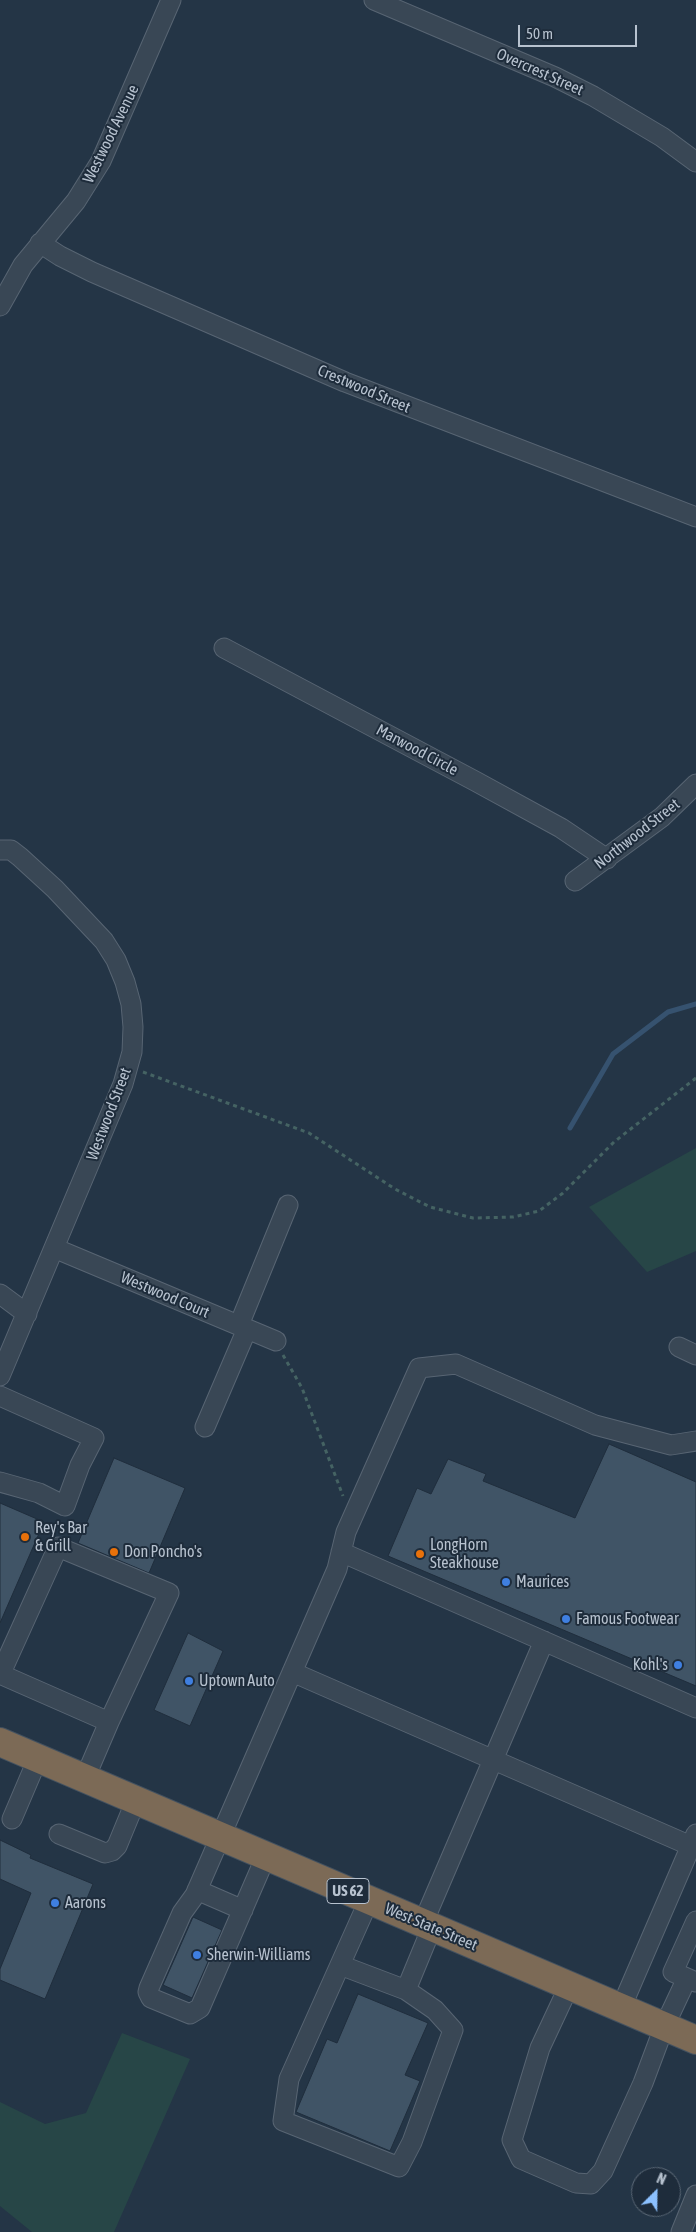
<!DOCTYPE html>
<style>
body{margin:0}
#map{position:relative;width:696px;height:2232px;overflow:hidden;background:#243546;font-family:"Asap Condensed",sans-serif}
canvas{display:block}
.north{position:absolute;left:631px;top:2167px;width:50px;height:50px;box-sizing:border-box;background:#1e2c3b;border:1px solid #5b6876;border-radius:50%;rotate:23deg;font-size:14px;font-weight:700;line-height:20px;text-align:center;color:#b7c2cf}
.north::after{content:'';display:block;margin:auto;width:18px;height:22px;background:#8cc1ff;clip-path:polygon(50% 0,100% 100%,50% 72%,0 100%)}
.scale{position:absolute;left:518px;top:25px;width:119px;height:22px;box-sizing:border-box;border:2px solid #b7c2cf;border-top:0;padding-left:6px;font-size:15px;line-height:18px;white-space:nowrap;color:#b7c2cf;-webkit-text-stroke:4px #1e2c3b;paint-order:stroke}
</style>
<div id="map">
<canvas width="696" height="2232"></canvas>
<div class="north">N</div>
<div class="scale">50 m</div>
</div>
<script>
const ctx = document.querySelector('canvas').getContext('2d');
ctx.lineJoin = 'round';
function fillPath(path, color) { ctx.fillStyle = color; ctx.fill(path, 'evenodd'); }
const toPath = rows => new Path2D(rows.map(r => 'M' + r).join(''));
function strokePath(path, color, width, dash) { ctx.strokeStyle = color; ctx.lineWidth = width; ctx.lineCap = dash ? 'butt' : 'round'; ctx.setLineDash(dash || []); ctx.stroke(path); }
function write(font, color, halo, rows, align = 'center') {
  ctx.font = font + ' "Asap Condensed",sans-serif'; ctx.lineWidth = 4; ctx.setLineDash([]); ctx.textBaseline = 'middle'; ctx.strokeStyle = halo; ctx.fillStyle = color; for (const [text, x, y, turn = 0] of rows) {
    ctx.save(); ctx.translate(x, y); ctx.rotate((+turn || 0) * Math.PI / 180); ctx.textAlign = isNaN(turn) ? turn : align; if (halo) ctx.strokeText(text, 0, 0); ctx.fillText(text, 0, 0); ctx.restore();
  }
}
const green = toPath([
 [696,1148,696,1251,647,1272,589,1207],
 [122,2033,190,2059,114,2232,32,2232,0,2206,0,2102,45,2124,86,2113]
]);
const stream = toPath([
 [570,1128,613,1054,668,1012,696,1004]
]);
const building = toPath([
 [609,1444,696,1482,696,1686,388,1556,417,1488,431,1494,448,1459,486,1474,483,1481,575,1518,609,1444],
 [114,1458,185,1488,149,1573,78,1543,114,1458],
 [0,1503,44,1522,0,1623,0,1503],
 [188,1633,223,1651,190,1726,154,1710,188,1633],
 [0,1840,31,1855,30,1858,93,1884,45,1999,0,1980,0,1969,31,1893,0,1879,0,1840],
 [193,1917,222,1930,192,1998,163,1985,193,1917],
 [358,1994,428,2023,405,2075,420,2081,390,2151,296,2112,327,2039,337,2043,358,1994]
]);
const path = toPath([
 [143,1072,309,1133,395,1189,430,1207,473,1218,513,1217,539,1211,563,1193,614,1142,696,1078],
 [283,1355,302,1388,343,1496]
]);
const minor = toPath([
 [374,0,555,77,593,96,662,137,696,162],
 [40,243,60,256,92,272,345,382,696,517],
 [0,306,23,265,76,201,101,161,171,0],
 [224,648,475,781,561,828,607,859],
 [0,850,11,850,20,857,55,889,104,941,116,960,125,982,131,1004,133,1027,132,1052,123,1084,0,1376],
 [575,881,662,817,696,784],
 [54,1248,276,1341],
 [0,1294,27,1314],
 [239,1325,288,1205],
 [679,1347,696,1355],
 [0,1396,94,1438,80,1465,65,1506,39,1493,0,1482],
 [205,1427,247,1329],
 [341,1552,696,1708],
 [292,1672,691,1846],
 [0,1674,109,1722,85,1778],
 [0,1675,58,1547,169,1593,109,1722],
 [12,1819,38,1758],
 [59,1834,105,1853,112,1851,117,1846,136,1800],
 [266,1856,200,2008,190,2014,151,1998,148,1992,149,1988,182,1913,195,1895,337,1569,346,1532,419,1368,456,1364,595,1425,671,1445,696,1441],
 [197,1890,243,1910],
 [369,1900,289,2079,283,2121,399,2167,412,2142,453,2030,435,2010,406,1990,432,1927],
 [696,1921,673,1972,696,1982],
 [423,1923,544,1641],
 [340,1965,406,1990],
 [569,1986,540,2048,512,2140,521,2159,576,2183,591,2184,603,2171,643,2083,664,2027,687,1978],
 [621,2008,696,1834],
 [681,2232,696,2195]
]);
const highway = toPath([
 [0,1742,696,2040]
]);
const markers = [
 [25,1537,5,"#e8710a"],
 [114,1552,5,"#e8710a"],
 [420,1554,5,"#e8710a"],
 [506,1582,5,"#3f7fe0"],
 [566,1619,5,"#3f7fe0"],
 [678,1665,5,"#3f7fe0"],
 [189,1681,5,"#3f7fe0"],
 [55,1903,5,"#3f7fe0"],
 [197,1955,5,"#3f7fe0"]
];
const shields = [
 [348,1891,42]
];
const shieldNames = [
 ["US 62",348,1891]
];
const streetNames = [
 ["Overcrest Street",540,72,24],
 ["Westwood Avenue",111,134,-64],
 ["Crestwood Street",364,389,23],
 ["Marwood Circle",417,750,28],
 ["Northwood Street",637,834,-38],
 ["Westwood Street",109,1114,-69],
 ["Westwood Court",165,1295,23],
 ["West State Street",431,1927,23]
];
const poiNames = [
 ["Rey's Bar",35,1528],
 ["& Grill",35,1546],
 ["LongHorn",430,1545],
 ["Steakhouse",430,1563],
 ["Don Poncho's",124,1552],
 ["Maurices",516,1582],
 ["Famous Footwear",576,1619],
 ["Kohl's",668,1665,"right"],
 ["Uptown Auto",199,1681],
 ["Aarons",65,1903],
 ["Sherwin-Williams",207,1955]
];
fillPath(green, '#274647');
strokePath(stream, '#36526f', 5);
fillPath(building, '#405466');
strokePath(building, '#202e3d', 1);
strokePath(minor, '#586573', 21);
strokePath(highway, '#445260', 30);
strokePath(path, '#456363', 3, [4, 4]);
strokePath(minor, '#394755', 19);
strokePath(highway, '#7c6a56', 28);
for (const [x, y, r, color] of markers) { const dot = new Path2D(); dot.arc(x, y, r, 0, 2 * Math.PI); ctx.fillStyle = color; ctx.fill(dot); strokePath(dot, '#1e2c3b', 2); }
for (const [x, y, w] of shields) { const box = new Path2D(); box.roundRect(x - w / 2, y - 12.5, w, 25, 4); ctx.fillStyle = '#1e2c3b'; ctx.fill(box); strokePath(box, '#b7c2cf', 1); }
write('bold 15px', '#b7c2cf', null, shieldNames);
write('16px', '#b7c2cf', '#1e2c3b', streetNames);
write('16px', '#b7c2cf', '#1e2c3b', poiNames, 'left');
</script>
